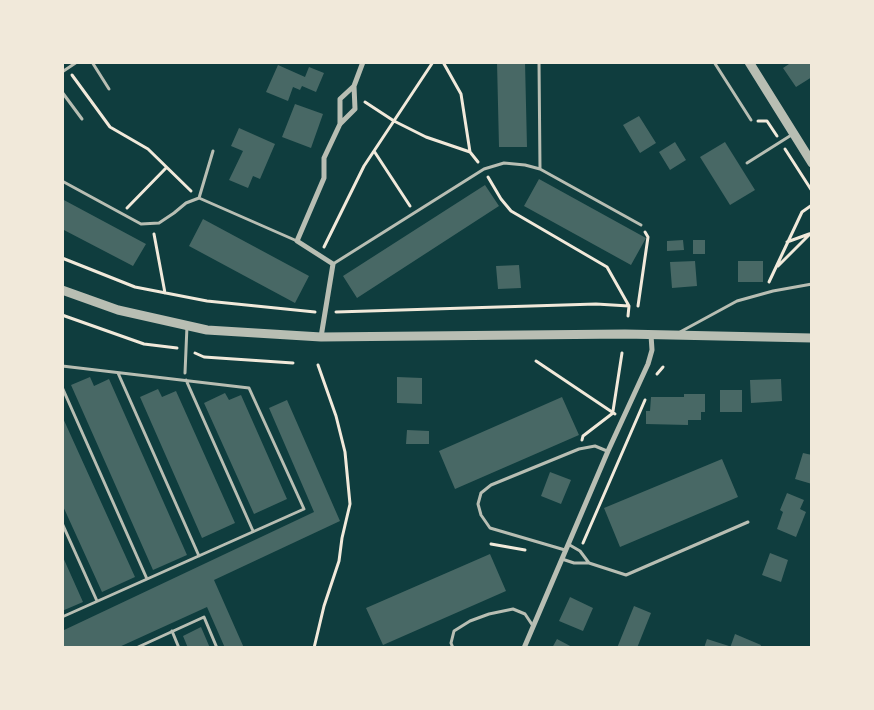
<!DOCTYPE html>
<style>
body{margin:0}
#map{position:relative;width:874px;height:710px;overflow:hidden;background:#0f3d3e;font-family:Ubuntu,sans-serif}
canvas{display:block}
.frame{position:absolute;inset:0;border:64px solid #f1e9da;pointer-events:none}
</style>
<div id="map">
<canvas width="874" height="710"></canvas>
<div class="frame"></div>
</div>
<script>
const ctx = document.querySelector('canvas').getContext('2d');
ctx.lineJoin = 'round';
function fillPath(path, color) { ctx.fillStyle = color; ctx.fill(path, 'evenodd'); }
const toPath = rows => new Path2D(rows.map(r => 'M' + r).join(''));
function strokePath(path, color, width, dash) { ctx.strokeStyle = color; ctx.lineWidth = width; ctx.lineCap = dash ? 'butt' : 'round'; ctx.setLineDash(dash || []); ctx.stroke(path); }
const building = toPath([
 [497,62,525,62,527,147,499,147],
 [792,62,811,62,812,64,812,77,796,87,783,68],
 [278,65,305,77,309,67,324,73,316,92,302,86,300,90,293,87,288,101,266,92],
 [295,104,323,114,311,148,282,137],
 [639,116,656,143,640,153,623,125],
 [239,128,275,144,260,179,253,176,248,188,229,180,243,151,231,146],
 [675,142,686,160,670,170,659,152],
 [725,142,755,190,730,205,700,157],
 [539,179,646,238,631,265,524,206],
 [485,185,499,206,357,298,343,276],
 [62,199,146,244,133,266,62,229],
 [203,219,309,276,295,303,189,246],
 [683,240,684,250,667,251,667,241],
 [693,240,705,240,705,254,693,254],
 [695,261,697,286,672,288,670,262],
 [738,261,763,261,763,282,738,282],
 [519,265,521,288,498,289,496,266],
 [90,377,94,386,109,379,187,555,153,570,71,385],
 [397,377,422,378,422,404,397,403],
 [781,379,782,401,751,403,750,380],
 [158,389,162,397,176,391,235,523,202,538,140,397],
 [720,390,742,390,742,412,720,412],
 [225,393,229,400,241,395,287,499,254,514,204,403],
 [684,394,705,394,705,412,701,412,701,420,688,420,688,425,646,424,646,411,650,411,651,397,684,397],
 [562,397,579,435,455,489,439,451],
 [287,400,340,521,214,580,244,648,225,648,207,607,117,648,62,648,62,631,314,512,269,408],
 [62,416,135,577,102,592,62,504],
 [407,430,429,431,429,444,406,444],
 [803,453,812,455,812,484,795,479],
 [722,459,738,497,620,547,604,508],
 [550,472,571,480,561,504,541,496],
 [787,493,804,500,800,509,806,512,796,537,777,529,783,512,780,510],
 [770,553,788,560,781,582,762,575],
 [490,554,506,591,383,645,366,608],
 [62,555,83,602,62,611],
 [570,597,593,608,583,631,559,621],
 [634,606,651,613,637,648,617,648],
 [201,627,210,648,188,648,183,636],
 [735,634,761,645,760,648,730,648],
 [557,639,574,648,552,648],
 [707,639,729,646,729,648,704,648]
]);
const path = toPath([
 [443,62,461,94,470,152,478,162],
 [72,75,110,127,148,149,191,191],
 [365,102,394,121,426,137,470,152],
 [758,121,767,121,777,136],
 [785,149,812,191],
 [374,151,410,206],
 [488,177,501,199,511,211,607,267,629,306,628,316],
 [127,208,166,168],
 [154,234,165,293],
 [787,242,809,234],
 [324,247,364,166,433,62],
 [62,258,135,287,207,301,315,312],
 [778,266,811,233],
 [769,282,802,212,812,205],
 [638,306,648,237,645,232],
 [336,312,596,304,629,306],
 [62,315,144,344,177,348],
 [195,353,204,357,293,363],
 [536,361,615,414],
 [657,374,663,367],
 [613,411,622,353],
 [582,440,583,436,613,413],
 [583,543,645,400],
 [491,544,525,550],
 [314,648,324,606,339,561,342,538,350,504,345,452,336,416,318,365]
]);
const service = toPath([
 [92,62,109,89],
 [714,62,751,120],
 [62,72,77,62],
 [62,92,82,119],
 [747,163,793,134],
 [540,169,641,225],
 [62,181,141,224,159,223,174,213,186,203,199,198,297,241],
 [199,198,213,151],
 [333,264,484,169,504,163,525,165,540,169,539,62],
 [680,332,737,301,773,291,812,284],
 [62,366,249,388,304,509,62,617],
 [118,373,199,556],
 [185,373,187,326],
 [186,380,253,531],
 [62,387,147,579],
 [62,523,97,601],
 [568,544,580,551,589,563],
 [565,550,490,528,481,515,478,504,481,493,491,485,579,449,595,446,607,451],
 [562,559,574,563,589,563,626,575,748,522],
 [172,631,179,648],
 [136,648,204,617,217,648],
 [453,648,451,643,454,631,470,621,489,614,513,609,525,614,533,626]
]);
const minor = toPath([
 [340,124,340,99,354,86],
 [321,337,333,264,297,241,324,178,324,158,340,124,355,109,354,86,363,62],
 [524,648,608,451,648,364,652,350,651,335]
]);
const tertiary = toPath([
 [749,62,812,163],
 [62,290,118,310,207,330,321,337,625,334,812,338]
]);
fillPath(building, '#486865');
strokePath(path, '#f1e9da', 3);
strokePath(service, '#b8beb3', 3);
strokePath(minor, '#b8beb3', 5);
strokePath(tertiary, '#b8beb3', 9);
</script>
